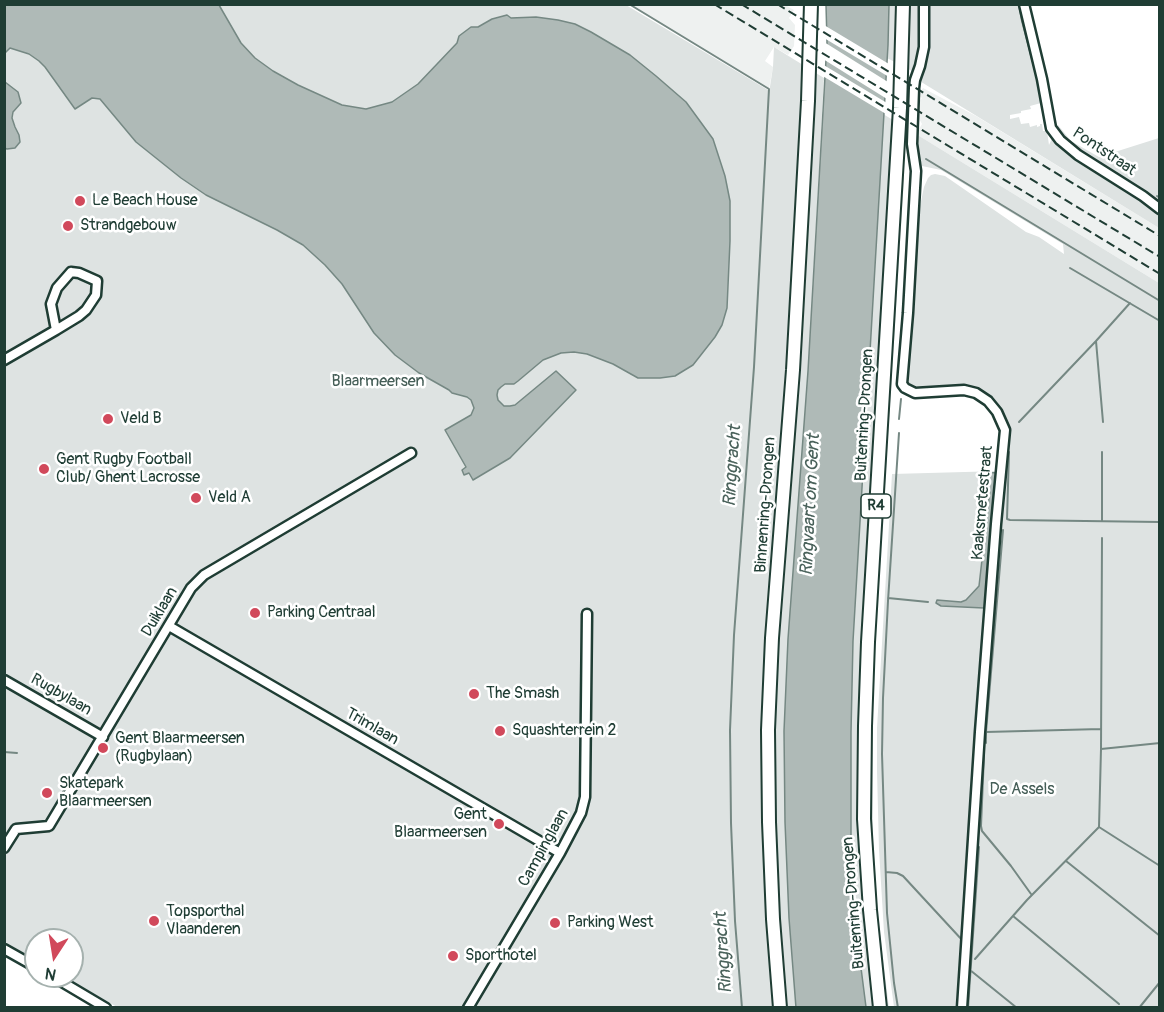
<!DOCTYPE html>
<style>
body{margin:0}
#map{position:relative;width:1164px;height:1012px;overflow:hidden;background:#fff;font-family:Pangolin,sans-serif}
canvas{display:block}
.frame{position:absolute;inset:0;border:6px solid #1f3d34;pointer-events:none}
.north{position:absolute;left:24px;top:928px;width:60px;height:60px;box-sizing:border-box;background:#fff;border:2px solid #a5b1ae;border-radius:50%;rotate:192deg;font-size:16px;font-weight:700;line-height:24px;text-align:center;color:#1f3d34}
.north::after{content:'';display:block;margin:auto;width:21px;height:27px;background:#d1495b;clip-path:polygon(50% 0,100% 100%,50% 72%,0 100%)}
</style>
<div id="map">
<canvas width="1164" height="1012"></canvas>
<div class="frame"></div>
<div class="north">N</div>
</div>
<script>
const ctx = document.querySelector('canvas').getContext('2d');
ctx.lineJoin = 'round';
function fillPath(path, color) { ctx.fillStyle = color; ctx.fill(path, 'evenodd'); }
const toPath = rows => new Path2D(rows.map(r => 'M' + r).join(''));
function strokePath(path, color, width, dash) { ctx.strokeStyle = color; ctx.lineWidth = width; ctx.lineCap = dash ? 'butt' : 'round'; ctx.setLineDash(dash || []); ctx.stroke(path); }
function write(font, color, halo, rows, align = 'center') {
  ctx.font = font + ' Pangolin,sans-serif'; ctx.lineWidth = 5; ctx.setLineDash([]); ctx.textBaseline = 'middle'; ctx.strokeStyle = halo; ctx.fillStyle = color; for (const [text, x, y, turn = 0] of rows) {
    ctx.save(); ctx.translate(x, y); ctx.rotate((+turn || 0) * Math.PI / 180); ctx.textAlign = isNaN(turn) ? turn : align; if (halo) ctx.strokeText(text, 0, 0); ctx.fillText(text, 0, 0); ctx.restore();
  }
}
const built = toPath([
 [629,5,785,5,794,10,789,18,795,25,794,46,788,55,774,47,765,61,773,67,769,89],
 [923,88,976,116,1159,228,1159,283,916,134,922,124,918,117,920,101,922,98,918,96]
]);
const green = toPath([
 [5,5,626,5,768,90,769,93,773,67,774,47,824,78,808,371,788,639,784,731,785,822,789,918,796,1007,117,1007,63,976,72,976,72,940,36,940,36,960,5,942],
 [889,5,1018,5,1039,88,1041,103,1030,106,1031,109,1021,111,1021,113,1010,115,1010,119,1019,117,1021,124,1029,123,1030,127,1037,125,1037,127,1040,126,1040,124,1042,124,1043,131,1047,131,1049,145,1058,125,1071,141,1099,157,1159,138,1159,228,918,80,920,67,912,71,887,58],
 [883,114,893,120,862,627,857,743,858,818,863,913,874,1007,866,1008,854,913,851,844,851,732,853,641],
 [916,134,1159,283,1159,1007,894,1007,884,932,879,850,877,771,877,728,892,474,1001,471,1005,430,997,412,976,393,927,393,905,388,915,230,924,187,928,178,931,175,935,174,945,176,1026,232,1039,237,1064,254,1063,244,941,170,922,166,916,143],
 [903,159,904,179,874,662,873,713,873,842,878,917,889,1008,886,1007,882,983,870,841,869,713]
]);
const water = toPath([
 [5,5,219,5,241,43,255,58,273,71,298,85,342,105,366,109,392,102,418,84,457,43,459,36,471,27,478,27,492,19,507,15,511,18,536,17,558,20,575,24,591,32,630,55,656,76,686,102,713,139,725,176,730,201,730,241,727,308,722,325,715,337,693,365,675,376,660,378,638,378,613,364,587,354,574,352,561,353,543,360,518,381,514,384,505,384,501,387,498,390,497,395,498,400,504,406,510,406,515,405,556,371,576,390,510,458,473,480,469,473,464,475,462,470,466,467,445,430,471,415,474,408,471,400,467,397,452,393,449,390,419,373,395,355,374,333,342,284,325,265,303,245,277,230,206,195,181,178,136,142,100,99,92,98,75,109,45,67,39,61,29,54,10,48,5,53,5,5],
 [826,5,889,5,888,45,853,641,851,732,851,844,854,913,866,1007,796,1008,789,918,785,822,784,731,788,639,808,371,827,42,826,5],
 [5,82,18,92,21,103,13,112,12,118,15,127,19,135,20,142,15,148,7,149,4,148,5,82],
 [985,472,997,473,987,605,984,608,941,606,936,603,937,600,961,602,966,600,979,586,990,489,983,476,985,472]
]);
const pier = toPath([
 [824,25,889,64,889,77,824,38],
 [824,42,888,82,887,99,823,59],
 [822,64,887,103,886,114,821,75]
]);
const stream = toPath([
 [629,4,769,89,754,367,734,635,730,730,731,823,735,921,742,1008],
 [1019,5,1022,21,1040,89],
 [926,159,1160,301],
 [1157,196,1160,198],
 [1070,268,1160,321],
 [899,419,901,399],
 [1019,422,1096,341],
 [1103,422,1096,341,1130,303],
 [1009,452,1007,519,1010,520,1160,522],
 [1102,452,1102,521],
 [1003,530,986,732,1101,729],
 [888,598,928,602],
 [976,731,978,707],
 [986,743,986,732],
 [1101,749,1102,538],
 [4,752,17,753],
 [984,755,981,826,982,831,1011,866,1031,894],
 [1099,827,1101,749,1160,743],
 [1066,861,1160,936],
 [886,872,897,873,903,876,963,941,963,939],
 [1013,916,1119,1004],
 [975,959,1027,900,1099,827,1160,866],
 [970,970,1017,1008],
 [898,1008,894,983,887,913,882,754,883,698,888,601,899,433],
 [968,1008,979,847],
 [1139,1008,1160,982]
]);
const minor = toPath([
 [924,4,924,47,920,66,915,80,914,88,912,144,916,171,915,188,908,313,902,384,905,388,915,393,964,390,976,393,988,401,997,412,1005,430,996,524,980,732,962,1008],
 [1024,4,1042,79,1051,128,1060,140,1078,155,1143,196,1160,209],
 [71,272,79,273,97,281,96,295,86,310,79,316,56,330,51,304,57,288,71,272],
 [4,360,56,330],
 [169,626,560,853],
 [4,680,103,737],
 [4,848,16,829,49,826,191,588,204,575,411,453],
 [4,949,36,967],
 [52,976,106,1008],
 [468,1008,560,853,581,813,585,797,587,614]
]);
const highway = toPath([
 [780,1008,773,919,769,822,768,730,772,638,793,370,808,101,811,4],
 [880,1008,870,910,864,819,865,726,868,642,900,108,903,4]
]);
const rail = toPath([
 [714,4,1160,274],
 [741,4,1160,257],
 [777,4,1160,236]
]);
const markers = [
 [80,201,6,"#d1495b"],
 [68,226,6,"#d1495b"],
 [108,419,6,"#d1495b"],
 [44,469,6,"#d1495b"],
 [196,498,6,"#d1495b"],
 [255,613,6,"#d1495b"],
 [474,694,6,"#d1495b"],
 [500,731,6,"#d1495b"],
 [103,748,6,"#d1495b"],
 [47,793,6,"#d1495b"],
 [499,824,6,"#d1495b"],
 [154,921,6,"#d1495b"],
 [555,923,6,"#d1495b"],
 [453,956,6,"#d1495b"]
];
const shields = [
 [876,506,30]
];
const shieldNames = [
 ["R4",876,506]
];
const streetNames = [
 ["Pontstraat",1104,152,34],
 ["Buitenring-Drongen",865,415,-87],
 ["Kaaksmetestraat",983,503,-85],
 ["Binnenring-Drongen",766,505,-86],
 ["Duiklaan",160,612,-59],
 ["Rugbylaan",61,695,30],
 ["Trimlaan",372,727,30],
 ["Campinglaan",544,848,-61],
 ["Buitenring-Drongen",854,903,-95]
];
const poiNames = [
 ["Le Beach House",92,201],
 ["Strandgebouw",80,226],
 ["Veld B",120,419],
 ["Gent Rugby Football",56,460],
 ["Club/ Ghent Lacrosse",56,478],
 ["Veld A",208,498],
 ["Parking Centraal",267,613],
 ["The Smash",486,694],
 ["Squashterrein 2",512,731],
 ["Gent Blaarmeersen",115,739],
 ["(Rugbylaan)",115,757],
 ["Skatepark",59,784],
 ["Blaarmeersen",59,802],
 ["Gent",487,815,"right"],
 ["Blaarmeersen",487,833,"right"],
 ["Topsporthal",166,912],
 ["Vlaanderen",166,930],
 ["Parking West",567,923],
 ["Sporthotel",465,956]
];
const parkNames = [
 ["Blaarmeersen",378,382],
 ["De Assels",1022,790]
];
const waterNames = [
 ["Ringgracht",733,466,-86],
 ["Ringvaart om Gent",811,505,-87],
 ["Ringgracht",724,953,-94]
];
fillPath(built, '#eef1f0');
fillPath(green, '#dee3e2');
fillPath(water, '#afbab7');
strokePath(water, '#758883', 1.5);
fillPath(pier, '#fff');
strokePath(stream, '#758883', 2);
strokePath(minor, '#1f3d34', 13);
strokePath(highway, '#1f3d34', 16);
strokePath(minor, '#fff', 8);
strokePath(highway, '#fff', 12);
strokePath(rail, '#1f3d34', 2, [9, 4.5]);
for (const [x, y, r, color] of markers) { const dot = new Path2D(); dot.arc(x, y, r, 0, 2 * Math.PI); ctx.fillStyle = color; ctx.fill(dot); strokePath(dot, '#fff', 2); }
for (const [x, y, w] of shields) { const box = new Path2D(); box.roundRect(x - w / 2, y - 12, w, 24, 4.5); ctx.fillStyle = '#fff'; ctx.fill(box); strokePath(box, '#1f3d34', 1.5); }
write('bold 15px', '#1f3d34', null, shieldNames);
write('16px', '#1f3d34', '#fff', streetNames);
write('16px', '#1f3d34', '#fff', poiNames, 'left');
write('16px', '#455e57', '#fff', parkNames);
write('italic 18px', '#4a625b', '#fff', waterNames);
</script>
